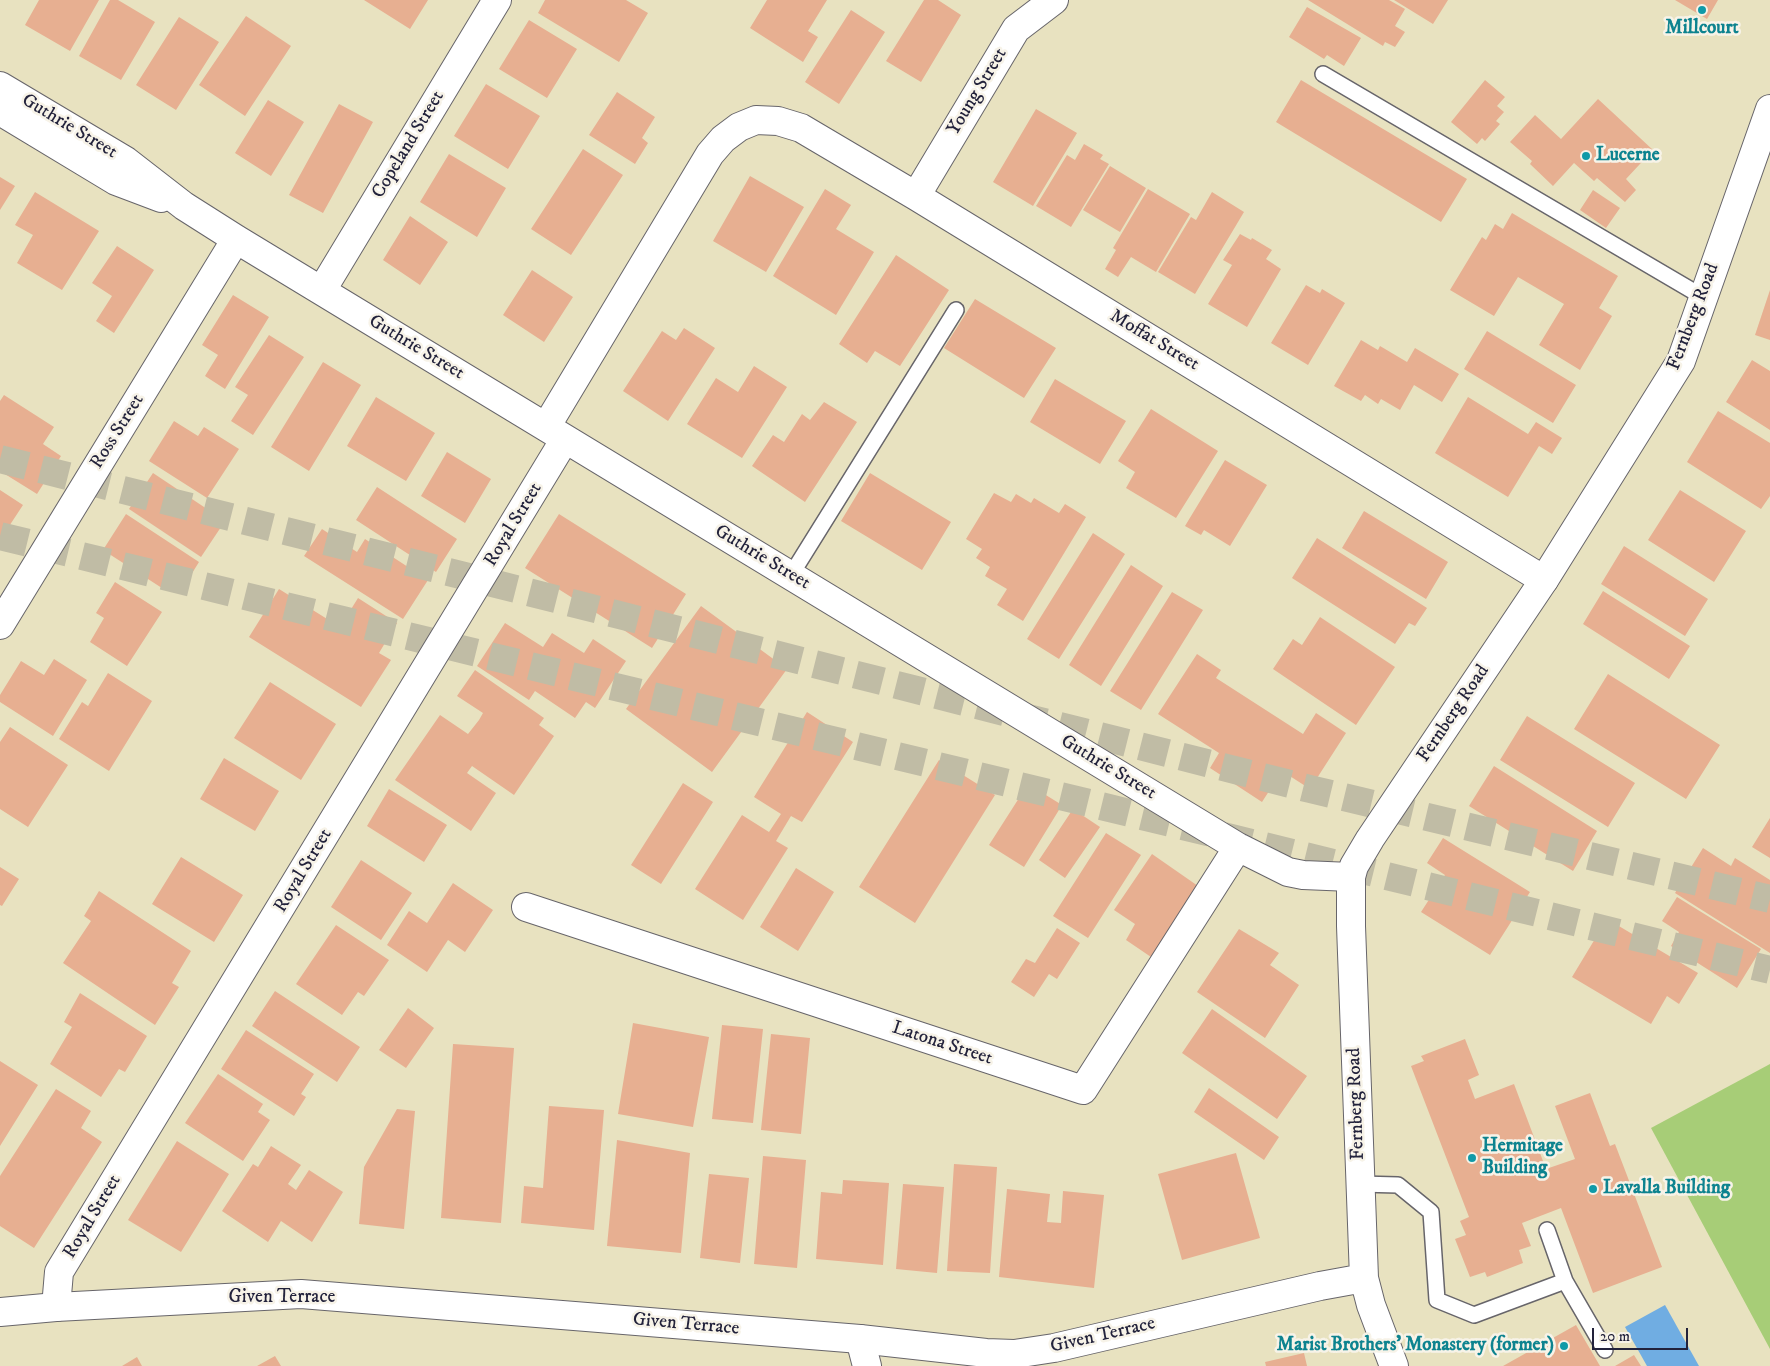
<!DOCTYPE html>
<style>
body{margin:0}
#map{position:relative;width:1770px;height:1366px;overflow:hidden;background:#e8e2c0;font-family:"IM FELL DW Pica",serif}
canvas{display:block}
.scale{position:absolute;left:1592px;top:1328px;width:96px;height:22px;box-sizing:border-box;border:2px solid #22223b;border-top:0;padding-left:6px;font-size:15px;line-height:18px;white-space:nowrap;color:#22223b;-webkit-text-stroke:4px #f7f3e8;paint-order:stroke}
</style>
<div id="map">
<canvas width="1770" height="1366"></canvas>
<div class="scale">20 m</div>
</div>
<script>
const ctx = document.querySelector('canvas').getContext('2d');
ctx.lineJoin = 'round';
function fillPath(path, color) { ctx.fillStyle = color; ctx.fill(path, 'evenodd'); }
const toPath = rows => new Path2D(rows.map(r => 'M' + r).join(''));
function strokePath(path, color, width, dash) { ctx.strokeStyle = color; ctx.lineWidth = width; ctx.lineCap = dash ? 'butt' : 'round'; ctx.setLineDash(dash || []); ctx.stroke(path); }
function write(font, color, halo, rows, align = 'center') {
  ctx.font = font + ' "IM FELL DW Pica",serif'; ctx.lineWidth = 5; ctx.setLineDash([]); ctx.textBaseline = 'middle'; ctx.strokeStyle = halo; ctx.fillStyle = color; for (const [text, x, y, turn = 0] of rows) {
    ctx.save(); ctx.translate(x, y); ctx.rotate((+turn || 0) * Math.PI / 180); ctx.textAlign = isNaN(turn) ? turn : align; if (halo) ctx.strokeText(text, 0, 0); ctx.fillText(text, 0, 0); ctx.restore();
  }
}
const green = toPath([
 [1770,1064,1770,1349,1651,1128]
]);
const water = toPath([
 [1665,1305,1699,1366,1647,1366,1625,1327]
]);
const building = toPath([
 [39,0,99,0,70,51,25,25],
 [110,0,118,0,155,22,121,80,79,56],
 [364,0,428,0,410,29],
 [545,0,626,0,648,13,619,62,538,13],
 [767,0,827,0,808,31,818,37,803,62,750,28],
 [924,0,938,0,961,15,921,82,886,61],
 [1308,0,1389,0,1405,9,1395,26,1405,32,1395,47,1385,42,1383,46],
 [1394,0,1448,0,1433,24],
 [1675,0,1718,0,1707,19],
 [1307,7,1361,38,1344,66,1327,55,1324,59,1289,37],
 [851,10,885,32,839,104,805,82],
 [246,16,291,46,245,116,199,85],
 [179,17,219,42,176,110,136,85],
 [529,20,577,49,547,98,499,69],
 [1301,80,1467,179,1441,222,1276,122],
 [1485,80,1505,97,1497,106,1504,112,1496,121,1500,124,1485,141,1482,138,1477,144,1451,122],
 [486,84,540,116,508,169,454,136],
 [617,92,655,117,642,138,648,143,635,164,589,135],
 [1598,99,1653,150,1626,179,1636,190,1625,202,1597,178,1594,181,1574,163,1553,186,1530,164,1532,161,1510,142,1535,115,1561,139],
 [268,100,304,122,271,176,235,153],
 [339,104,373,122,323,213,289,195],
 [1036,109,1077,133,1033,206,993,182],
 [1084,144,1103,155,1100,159,1109,164,1071,227,1036,206,1067,155,1075,160],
 [583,149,623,175,571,255,531,229],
 [449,154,506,188,477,237,420,202],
 [1110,166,1146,188,1120,232,1083,210],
 [750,176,804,207,766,272,713,241],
 [0,177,15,186,0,210],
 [825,189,851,205,836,229,874,252,836,315,773,276],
 [1148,189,1190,214,1156,272,1131,257,1118,277,1105,269,1116,250,1113,248],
 [1593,190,1620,208,1606,228,1580,210],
 [35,192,99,231,62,290,17,263,33,235,15,225],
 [1212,192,1244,212,1195,294,1158,272,1191,217,1196,220],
 [1512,213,1618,276,1599,308,1612,316,1580,370,1539,345,1564,304,1518,277,1494,316,1450,290,1482,237,1486,240,1495,224,1503,229],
 [410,216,448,242,420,285,383,260],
 [1240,234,1251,240,1252,238,1272,250,1266,259,1281,269,1247,327,1208,304,1232,265,1223,260],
 [117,246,154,270,114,333,96,321,112,296,92,283],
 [896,255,949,290,900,366,875,351,867,363,839,344],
 [532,270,573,297,544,342,503,315],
 [1306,285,1320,293,1322,289,1345,303,1308,365,1271,343],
 [1770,290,1770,340,1755,335],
 [233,295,269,317,225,389,205,376,218,355,202,345],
 [975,299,1056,348,1024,398,944,348],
 [684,328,715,348,668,421,623,391,662,331,676,340],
 [1487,331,1576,385,1553,423,1464,369],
 [269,335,304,357,253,435,231,421,248,395,235,387],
 [1361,340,1378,350,1380,346,1407,362,1415,348,1459,374,1442,402,1414,385,1400,410,1381,399,1378,404,1365,395,1361,401,1334,386],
 [1752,360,1770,371,1770,430,1726,402],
 [323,362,361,385,309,471,271,447],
 [754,366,787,387,742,458,687,424,716,378,738,392],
 [1055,379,1126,421,1100,464,1030,422],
 [4,395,54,427,43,444,61,456,37,494,0,471,0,401],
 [376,397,435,433,406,481,347,446],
 [1468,397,1528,434,1536,422,1562,438,1552,454,1539,446,1508,497,1435,453],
 [824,402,857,422,805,502,752,466,773,435,784,442,802,414,810,420],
 [1151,409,1218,451,1176,518,1126,488,1135,472,1118,461],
 [1718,411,1770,443,1770,496,1761,509,1687,462],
 [174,421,198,436,204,427,239,449,207,498,149,461],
 [447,452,491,479,465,523,421,496],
 [1225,460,1267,485,1230,546,1204,530,1201,535,1185,526],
 [153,473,225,521,201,557,129,509],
 [870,473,951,522,922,570,841,521],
 [377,487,457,539,436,572,356,520],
 [0,490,23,505,0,540],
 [1680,490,1746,531,1714,582,1648,540],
 [994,493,1011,502,1016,494,1031,503,1034,498,1059,513,1065,504,1086,517,1023,621,997,605,1007,589,985,576,990,567,976,558,982,549,966,539],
 [1364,511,1448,562,1426,599,1342,548],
 [126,514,199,562,181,591,165,590,103,550],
 [559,514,686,594,652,648,525,568],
 [322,529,357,552,365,539,428,580,403,619,304,556],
 [1093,533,1125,554,1059,659,1027,639],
 [1317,538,1427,608,1415,626,1409,623,1395,644,1292,578],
 [1624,546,1708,599,1685,636,1601,584],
 [1131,565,1163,586,1101,686,1069,665],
 [115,582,162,612,127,666,90,642,104,618,96,613],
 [279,589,340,627,358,598,397,623,379,653,391,660,361,707,249,637],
 [1603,591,1690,646,1669,679,1583,624],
 [1172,592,1203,610,1141,710,1110,691],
 [701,606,787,669,712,772,626,709],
 [1320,617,1395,667,1356,725,1273,669,1293,639,1302,645],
 [505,623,543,647,552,633,584,653,593,639,626,661,595,708,586,702,575,718,535,691,529,700,477,666],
 [1197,654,1221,670,1216,678,1303,734,1316,713,1346,733,1310,789,1282,771,1262,802,1210,768,1219,753,1158,714],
 [54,659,87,680,53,736,0,702,0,695,21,661,44,675],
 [475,670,544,718,539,725,554,736,514,795,472,766,467,773,496,793,471,831,395,780,440,715,468,734,479,720,483,713,457,696],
 [108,673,152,701,109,771,59,739,82,702,88,706],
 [1608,674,1720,745,1686,799,1574,729],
 [270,682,336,724,301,780,234,738],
 [807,712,853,742,802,822,791,816,776,841,788,848,743,920,695,889,742,815,769,832,781,814,754,797],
 [1527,716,1635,783,1608,827,1500,760],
 [10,727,68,765,28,827,0,809,0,742],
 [224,758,279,791,255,831,200,799],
 [939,760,995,795,915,923,859,887],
 [1494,766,1597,831,1573,871,1469,806],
 [683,783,713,802,661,884,631,865],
 [1028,784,1062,805,1024,867,989,845],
 [389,789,447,825,424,862,367,826],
 [1073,809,1100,827,1065,878,1039,860],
 [1770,818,1770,858,1752,847],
 [1106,833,1141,855,1088,938,1053,916],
 [1443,838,1530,892,1490,955,1421,912,1445,875,1427,863],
 [1703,848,1731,866,1735,858,1770,880,1770,953,1675,893],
 [1152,854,1198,886,1151,957,1126,940,1135,924,1114,910],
 [181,857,243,895,214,942,152,904],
 [361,860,412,893,381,940,331,907],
 [0,867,19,879,2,906,0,905],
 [796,868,834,892,798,951,760,927],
 [453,883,493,910,465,952,448,940,427,972,387,945,409,911,427,923],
 [99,891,191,951,172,983,179,987,155,1025,63,963,91,921,84,916],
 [1677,897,1761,949,1737,988,1671,946,1679,932,1662,921],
 [1607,919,1698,973,1679,1004,1667,996,1651,1024,1572,977],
 [336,925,389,960,364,996,358,992,342,1015,296,984],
 [1057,928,1080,943,1057,979,1049,974,1034,997,1011,982,1026,959,1035,963],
 [1239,929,1279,953,1270,965,1299,985,1265,1038,1197,992],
 [275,991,360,1047,337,1082,252,1026],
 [80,993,147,1036,125,1072,119,1069,101,1097,50,1064,72,1027,64,1022],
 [408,1008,434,1028,406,1068,379,1050],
 [1212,1009,1307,1076,1277,1119,1182,1053],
 [633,1023,709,1037,693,1127,618,1114],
 [722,1025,763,1029,753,1123,712,1119],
 [246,1030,314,1074,301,1094,306,1097,294,1116,221,1069],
 [771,1034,810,1038,801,1134,761,1130],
 [1465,1039,1479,1075,1468,1080,1475,1099,1514,1084,1546,1169,1575,1159,1555,1106,1590,1093,1610,1146,1615,1144,1662,1267,1593,1293,1561,1208,1522,1223,1531,1246,1519,1250,1523,1263,1487,1277,1485,1272,1470,1277,1455,1239,1466,1235,1460,1221,1469,1217,1411,1066,1424,1061,1421,1056],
 [453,1044,514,1048,501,1223,441,1218],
 [0,1061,38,1085,0,1146],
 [218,1074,263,1104,258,1112,270,1120,243,1161,185,1123],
 [1209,1088,1279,1137,1264,1160,1194,1112],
 [56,1089,91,1111,81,1128,102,1142,34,1248,0,1226,0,1176],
 [549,1106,604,1110,594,1230,521,1223,524,1186,543,1188],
 [397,1109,415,1111,404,1229,359,1224,364,1167],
 [617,1140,690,1153,681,1253,607,1246],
 [177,1141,229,1174,181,1252,128,1220],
 [271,1146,301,1165,288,1184,296,1190,309,1170,343,1192,312,1242,281,1221,268,1242,222,1211,253,1164,258,1167],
 [1236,1153,1260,1238,1182,1260,1158,1174],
 [763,1156,806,1160,797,1268,754,1264],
 [954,1164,997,1167,990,1273,947,1271],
 [709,1174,749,1178,740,1263,700,1258],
 [843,1180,889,1183,883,1265,816,1259,821,1192,842,1194],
 [903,1184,944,1187,937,1273,896,1269],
 [1007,1189,1050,1194,1047,1222,1061,1223,1063,1191,1104,1195,1094,1288,999,1277],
 [1576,1325,1600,1366,1503,1366],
 [1304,1353,1307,1366,1266,1366,1265,1362],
 [1634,1355,1641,1366,1615,1366],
 [275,1356,281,1366,257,1366],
 [137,1357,142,1366,122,1366]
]);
const highwayTunnel = toPath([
 [0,459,1310,789,1770,899],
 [0,536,1770,970]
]);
const lane = toPath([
 [1323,74,1703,297],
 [791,575,956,310],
 [1360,1184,1398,1185,1431,1212,1437,1300,1474,1315,1565,1281],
 [1547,1230,1565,1281,1605,1350]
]);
const street = toPath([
 [0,86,126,161,184,206,236,239,1238,847,1288,872,1303,875,1351,877],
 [0,111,116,181,161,198],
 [916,196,1016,29,1054,0],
 [322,290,497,0],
 [546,427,710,154,723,139,739,127,756,120,778,121,801,128,916,196,1544,580],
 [0,625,236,239],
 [526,907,1083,1090,1238,847],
 [56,1307,59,1272,565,439],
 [860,1339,867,1366]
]);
const secondary = toPath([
 [0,1312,56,1307,301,1294,860,1339,986,1353,1014,1354,1054,1348,1320,1286,1364,1278],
 [1394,1366,1371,1305,1364,1278,1351,926,1351,877,1354,866,1370,839,1544,580,1681,361,1770,109]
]);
const markers = [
 [1702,10,5,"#0f9aa8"],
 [1586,156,5,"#0f9aa8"],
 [1472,1158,5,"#0f9aa8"],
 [1593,1189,5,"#0f9aa8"],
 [1564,1346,5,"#0f9aa8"]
];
const cultureNames = [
 ["Millcourt",1702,29,"center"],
 ["Lucerne",1596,156],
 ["Hermitage",1482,1147],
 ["Building",1482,1169],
 ["Lavalla Building",1603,1189],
 ["Marist Brothers' Monastery (former)",1554,1346,"right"]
];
const streetNames = [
 ["Young Street",978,92,-59],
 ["Guthrie Street",69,127,31],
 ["Copeland Street",409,145,-59],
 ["Fernberg Road",1694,317,-69],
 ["Moffat Street",1154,341,31],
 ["Guthrie Street",416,348,31],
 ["Ross Street",118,432,-58],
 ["Royal Street",514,525,-59],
 ["Guthrie Street",762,558,31],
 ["Fernberg Road",1454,714,-56],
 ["Guthrie Street",1108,768,31],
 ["Royal Street",304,871,-59],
 ["Latona Street",942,1044,18],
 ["Fernberg Road",1357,1104,-92],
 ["Royal Street",93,1217,-59],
 ["Given Terrace",282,1298],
 ["Given Terrace",686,1325,5],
 ["Given Terrace",1103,1336,-13]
];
fillPath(green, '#a7cd77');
fillPath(water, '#70ade2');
fillPath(building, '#e7af91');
strokePath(highwayTunnel, '#c0bca5', 28, [28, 14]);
strokePath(lane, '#67656a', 18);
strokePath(street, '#67656a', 30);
strokePath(secondary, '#67656a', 30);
strokePath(lane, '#fff', 15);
strokePath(street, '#fff', 28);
strokePath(secondary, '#fff', 28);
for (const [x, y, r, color] of markers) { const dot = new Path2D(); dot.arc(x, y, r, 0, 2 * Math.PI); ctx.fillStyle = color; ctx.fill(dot); strokePath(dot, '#f7f3e8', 2); }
write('bold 19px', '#0d838f', '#f7f3e8', cultureNames, 'left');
write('19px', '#22223b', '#f7f3e8', streetNames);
</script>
